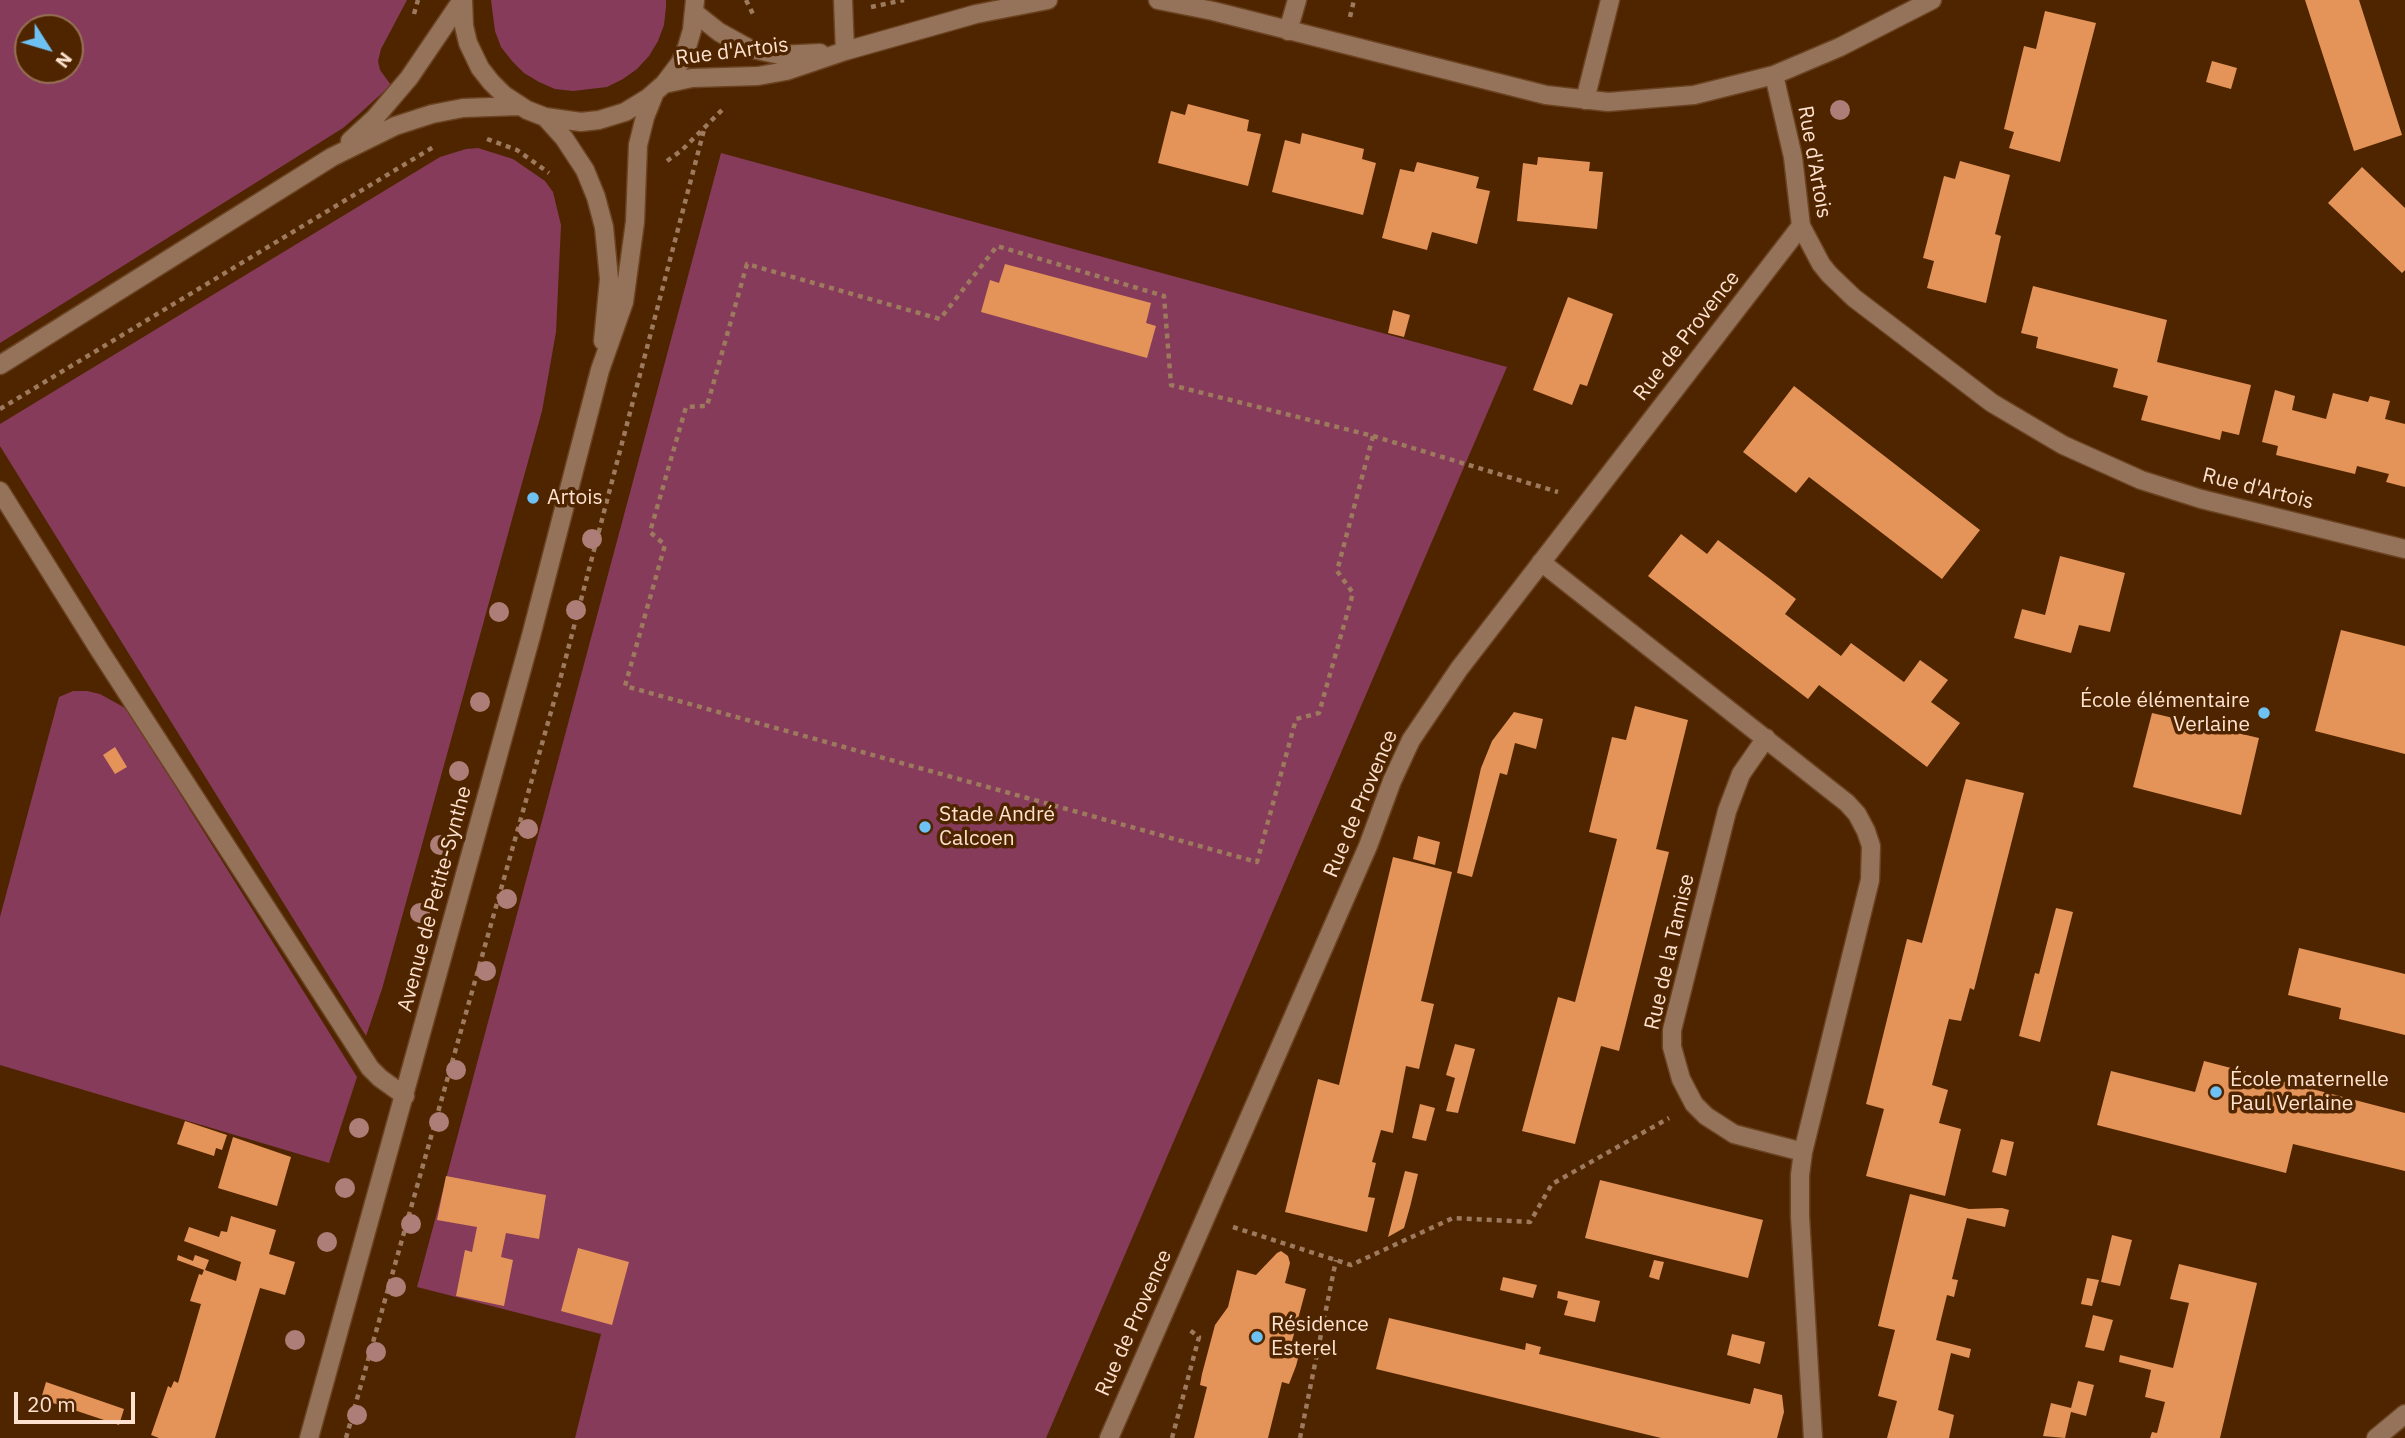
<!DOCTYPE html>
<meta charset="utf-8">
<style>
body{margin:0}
#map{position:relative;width:2405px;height:1438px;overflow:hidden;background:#4f2500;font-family:"IBM Plex Sans",sans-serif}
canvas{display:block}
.north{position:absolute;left:14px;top:14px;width:70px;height:70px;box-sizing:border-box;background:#4f2500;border:2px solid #957053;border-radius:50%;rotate:127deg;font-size:19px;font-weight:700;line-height:28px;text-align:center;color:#fee1cf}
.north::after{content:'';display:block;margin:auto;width:24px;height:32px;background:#6ec2f3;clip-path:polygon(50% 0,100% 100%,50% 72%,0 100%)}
.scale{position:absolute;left:14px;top:1392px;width:121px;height:32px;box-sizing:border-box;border:4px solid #fee1cf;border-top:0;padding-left:9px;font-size:21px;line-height:24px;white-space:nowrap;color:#fee1cf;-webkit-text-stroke:5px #4f2500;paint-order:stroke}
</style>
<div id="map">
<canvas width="2405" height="1438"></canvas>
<div class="north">N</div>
<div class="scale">20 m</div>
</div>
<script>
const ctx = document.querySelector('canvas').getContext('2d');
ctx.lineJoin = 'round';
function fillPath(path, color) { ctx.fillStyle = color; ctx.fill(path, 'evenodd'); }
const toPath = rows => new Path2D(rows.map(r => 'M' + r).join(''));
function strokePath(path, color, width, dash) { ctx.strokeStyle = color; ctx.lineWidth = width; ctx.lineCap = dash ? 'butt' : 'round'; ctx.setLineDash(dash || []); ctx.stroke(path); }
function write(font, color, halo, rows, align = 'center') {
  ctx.font = font + ' "IBM Plex Sans",sans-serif'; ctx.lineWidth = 7; ctx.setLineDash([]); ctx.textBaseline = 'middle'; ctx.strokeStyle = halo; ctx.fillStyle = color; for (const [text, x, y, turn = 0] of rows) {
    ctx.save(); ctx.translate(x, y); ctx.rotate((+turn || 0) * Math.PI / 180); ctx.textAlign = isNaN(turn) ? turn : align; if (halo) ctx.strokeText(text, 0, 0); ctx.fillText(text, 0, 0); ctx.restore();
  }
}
const green = toPath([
 [0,0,407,0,381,49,378,61,380,70,391,85,358,115,343,128,0,343],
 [28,28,70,28,70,70,28,70],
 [491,0,666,0,666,7,664,25,658,41,649,56,637,69,623,79,607,87,573,91,555,89,539,82,524,73,512,61,501,47,495,31],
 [478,148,513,159,545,181,553,192,561,225,556,332,542,411,382,989,366,1036,0,446,0,424,440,157,466,149],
 [721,153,1507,367,1046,1438,575,1438,601,1334,417,1287],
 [73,691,87,691,100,694,127,709,357,1077,329,1163,0,1065,0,917,59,697]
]);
const building = toPath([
 [2305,0,2359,0,2402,135,2354,151],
 [2045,11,2096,23,2060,162,2009,148,2014,132,2004,129,2024,46,2036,49],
 [2212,61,2237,68,2231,89,2206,82],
 [1188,104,1249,120,1247,131,1261,134,1248,186,1158,163,1171,111,1185,115],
 [1302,133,1364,149,1362,159,1376,163,1363,215,1272,192,1285,140,1300,144],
 [1538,157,1590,162,1589,171,1603,172,1597,229,1517,221,1523,163,1537,165],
 [1960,161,2010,175,1995,234,2001,236,1986,303,1927,288,1934,261,1923,258,1944,176,1955,179],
 [1417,162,1479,177,1476,188,1490,191,1477,244,1432,232,1427,250,1382,238,1400,169,1414,172],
 [2362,167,2405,208,2405,270,2402,273,2328,203],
 [1005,264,1151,303,1146,323,1156,326,1147,358,981,312,990,280,999,283],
 [2033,286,2167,320,2157,362,2251,385,2239,435,2222,431,2220,440,2141,420,2148,396,2113,387,2118,369,2036,348,2038,337,2021,333],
 [1568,297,1613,314,1587,386,1580,384,1572,405,1533,390],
 [1393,310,1410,315,1404,337,1388,333],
 [1794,386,1980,530,1942,579,1809,477,1796,493,1743,452],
 [2275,390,2295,396,2292,410,2326,419,2333,393,2368,402,2370,396,2390,401,2385,419,2405,424,2405,487,2386,482,2389,474,2357,466,2355,474,2276,455,2278,446,2262,442],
 [1681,534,1707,554,1718,540,1770,579,1796,599,1785,614,1841,656,1851,643,1904,682,1920,660,1948,680,1931,702,1960,723,1927,767,1819,685,1808,699,1648,576],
 [2060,556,2125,573,2110,632,2079,625,2071,653,2014,638,2022,609,2045,615],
 [2341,630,2405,646,2405,754,2315,731],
 [1635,706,1688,720,1656,849,1669,852,1619,1051,1601,1046,1575,1144,1522,1131,1558,997,1575,1002,1617,839,1589,832,1612,737,1626,740],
 [1514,712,1543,719,1536,749,1515,743,1507,775,1500,773,1472,877,1457,873,1481,768,1492,741],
 [2152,713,2259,738,2241,815,2133,787],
 [115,747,127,767,115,774,103,755],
 [1966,779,2024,793,1974,990,1970,988,1961,1021,1949,1019,1932,1085,1948,1090,1939,1123,1961,1129,1945,1196,1866,1176,1884,1109,1866,1104,1907,939,1922,943],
 [1418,836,1440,842,1435,865,1413,859],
 [1393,857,1452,872,1421,1001,1434,1004,1419,1069,1406,1066,1393,1133,1381,1130,1372,1162,1376,1163,1368,1197,1375,1198,1367,1232,1285,1212,1318,1079,1339,1085],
 [2056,908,2073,912,2040,1042,2019,1036,2035,973,2039,974],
 [2299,948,2405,974,2405,1035,2339,1019,2341,1008,2288,995],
 [1455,1044,1475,1049,1458,1113,1446,1111,1455,1078,1446,1075],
 [2204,1061,2405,1113,2405,1171,2293,1144,2286,1173,2097,1125,2111,1071,2195,1092],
 [1420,1104,1435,1108,1426,1141,1412,1138],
 [185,1121,227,1135,222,1150,216,1148,214,1156,177,1144],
 [233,1137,291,1157,277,1206,218,1188],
 [2001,1139,2014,1142,2006,1176,1992,1172],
 [1405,1171,1418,1174,1410,1207,1404,1228,1388,1237],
 [446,1176,546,1195,539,1239,506,1233,501,1257,513,1260,504,1306,456,1296,465,1250,472,1252,477,1227,437,1220],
 [1600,1180,1763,1220,1748,1278,1585,1238],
 [1910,1194,1969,1209,2002,1208,2009,1210,2005,1227,1967,1218,1952,1279,1958,1280,1954,1297,1947,1295,1936,1340,1971,1349,1969,1358,1951,1353,1938,1410,1954,1415,1949,1438,1887,1438,1897,1401,1878,1396,1895,1330,1878,1326],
 [231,1216,276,1230,269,1254,295,1262,285,1295,260,1288,215,1438,159,1438,151,1435,168,1386,171,1388,174,1381,178,1383,201,1304,190,1301,199,1274,202,1275,204,1270,177,1260,178,1255,193,1261,195,1255,209,1260,205,1270,236,1281,241,1262,184,1241,189,1227,219,1237,221,1231,227,1232],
 [2112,1235,2132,1240,2120,1286,2101,1282],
 [578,1248,629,1262,612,1325,561,1311],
 [1281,1251,1288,1256,1290,1263,1285,1283,1306,1289,1291,1345,1301,1347,1296,1366,1289,1384,1282,1382,1268,1438,1194,1438,1207,1387,1200,1385,1202,1374,1215,1325,1228,1307,1237,1270,1256,1275,1277,1253],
 [1654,1260,1664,1262,1659,1280,1649,1277],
 [2179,1264,2257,1283,2220,1438,2150,1438,2152,1432,2157,1433,2165,1402,2145,1397,2151,1370,2119,1362,2120,1355,2173,1368,2189,1303,2170,1299],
 [1503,1277,1537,1285,1533,1298,1500,1290],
 [2087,1278,2099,1280,2092,1306,2081,1304],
 [1558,1291,1600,1301,1595,1322,1564,1315,1568,1301,1557,1298],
 [2093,1315,2113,1320,2104,1351,2085,1347],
 [1389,1318,1525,1350,1526,1343,1541,1347,1539,1354,1750,1404,1754,1388,1782,1395,1784,1412,1777,1438,1661,1438,1376,1369],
 [1732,1334,1765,1342,1760,1364,1727,1355],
 [2078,1381,2094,1385,2086,1416,2071,1412,2065,1438,2043,1436,2051,1403,2071,1408],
 [46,1382,124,1409,119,1425,41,1399]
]);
const path = toPath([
 [746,0,755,18],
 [871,7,904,0],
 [414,14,418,0],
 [1350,17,1354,0],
 [487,139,517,150,549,173],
 [667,161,682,150,724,108],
 [0,409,435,146],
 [1373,436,1337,571,1353,593,1319,713,1296,719,1257,862,625,686,665,545,650,532,686,407,707,406,747,264,940,319,997,246,1164,296,1171,385,1373,436,1558,492],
 [1233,1227,1351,1265,1453,1218,1530,1222,1552,1184,1669,1118],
 [346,1438,560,680,705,126],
 [1172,1438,1199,1337,1187,1328],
 [1300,1438,1336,1260]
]);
const minor = toPath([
 [463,0,464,26,468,43,480,68,491,82,504,95,527,110,545,117,581,122,599,120,625,112,648,98,664,84,680,63,687,47,692,30,695,0],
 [843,0,845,51],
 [1158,0,1213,11,1546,95,1608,102,1694,95,1774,75,1840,47,1932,0],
 [695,13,719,32,748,48,780,55,820,53],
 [1288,31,1297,0],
 [1774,75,1793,157,1801,226,1821,264,1829,274,1854,298,1992,403,2063,445,2141,480,2201,499,2405,549],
 [664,84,692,78,758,76,786,71,845,51,976,14,1048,0],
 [1585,100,1610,0],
 [545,117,564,138,585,170,596,197,604,227,609,279,603,341],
 [350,141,374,119,409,78,462,0],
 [0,365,332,157,395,126,432,114,463,108,519,106],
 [0,491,100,651,370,1068,380,1078,405,1096],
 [1541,562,1847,803,1857,814,1866,831,1871,846,1870,880,1803,1152,1800,1175,1800,1216,1813,1438],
 [1766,738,1741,774,1727,811,1672,1030,1672,1047,1681,1079,1694,1104,1706,1116,1734,1134,1803,1152],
 [309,1438,531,636,600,370,624,302,635,222,638,145,645,117,655,92],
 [1109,1438,1368,846,1392,781,1411,740,1459,669,1801,226],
 [2376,1438,2405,1414]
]);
const trees = [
 [1840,110],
 [592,539],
 [576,610],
 [499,612],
 [480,702],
 [459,771],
 [528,829],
 [440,845],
 [507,899],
 [420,913],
 [486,971],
 [456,1070],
 [439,1122],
 [359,1128],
 [345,1188],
 [411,1224],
 [327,1242],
 [396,1287],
 [295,1340],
 [376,1352],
 [357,1415]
];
const markers = [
 [533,498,7,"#6ec2f3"],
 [2264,713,7,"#6ec2f3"],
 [925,827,7,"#6ec2f3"],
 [2216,1092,7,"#6ec2f3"],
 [1257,1337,7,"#6ec2f3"]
];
const streetNames = [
 ["Rue d'Artois",732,52,-7],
 ["Rue d'Artois",1814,162,80],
 ["Rue de Provence",1687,336,-52],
 ["Rue d'Artois",2258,489,14],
 ["Rue de Provence",1361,804,-67],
 ["Avenue de Petite-Synthe",435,899,-75],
 ["Rue de la Tamise",1670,952,-77],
 ["Rue de Provence",1134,1323,-66]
];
const poiNames = [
 ["Artois",547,498],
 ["École élémentaire",2250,701,"right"],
 ["Verlaine",2250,725,"right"],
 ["Stade André",939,815],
 ["Calcoen",939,839],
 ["École maternelle",2230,1080],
 ["Paul Verlaine",2230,1104],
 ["Résidence",1271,1325],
 ["Esterel",1271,1349]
];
fillPath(green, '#863b5a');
fillPath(building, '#e49458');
strokePath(minor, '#6b4321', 21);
strokePath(path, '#9d795d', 4.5, [5, 5]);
strokePath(minor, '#95735b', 18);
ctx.fillStyle = '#ac7e77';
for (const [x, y] of trees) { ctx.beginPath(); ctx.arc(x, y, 10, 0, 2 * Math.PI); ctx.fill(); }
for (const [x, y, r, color] of markers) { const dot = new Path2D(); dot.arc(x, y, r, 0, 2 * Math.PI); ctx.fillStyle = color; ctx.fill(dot); strokePath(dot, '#4f2500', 2.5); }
write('21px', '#fee1cf', '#4f2500', streetNames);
write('21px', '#fee1cf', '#4f2500', poiNames, 'left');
</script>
